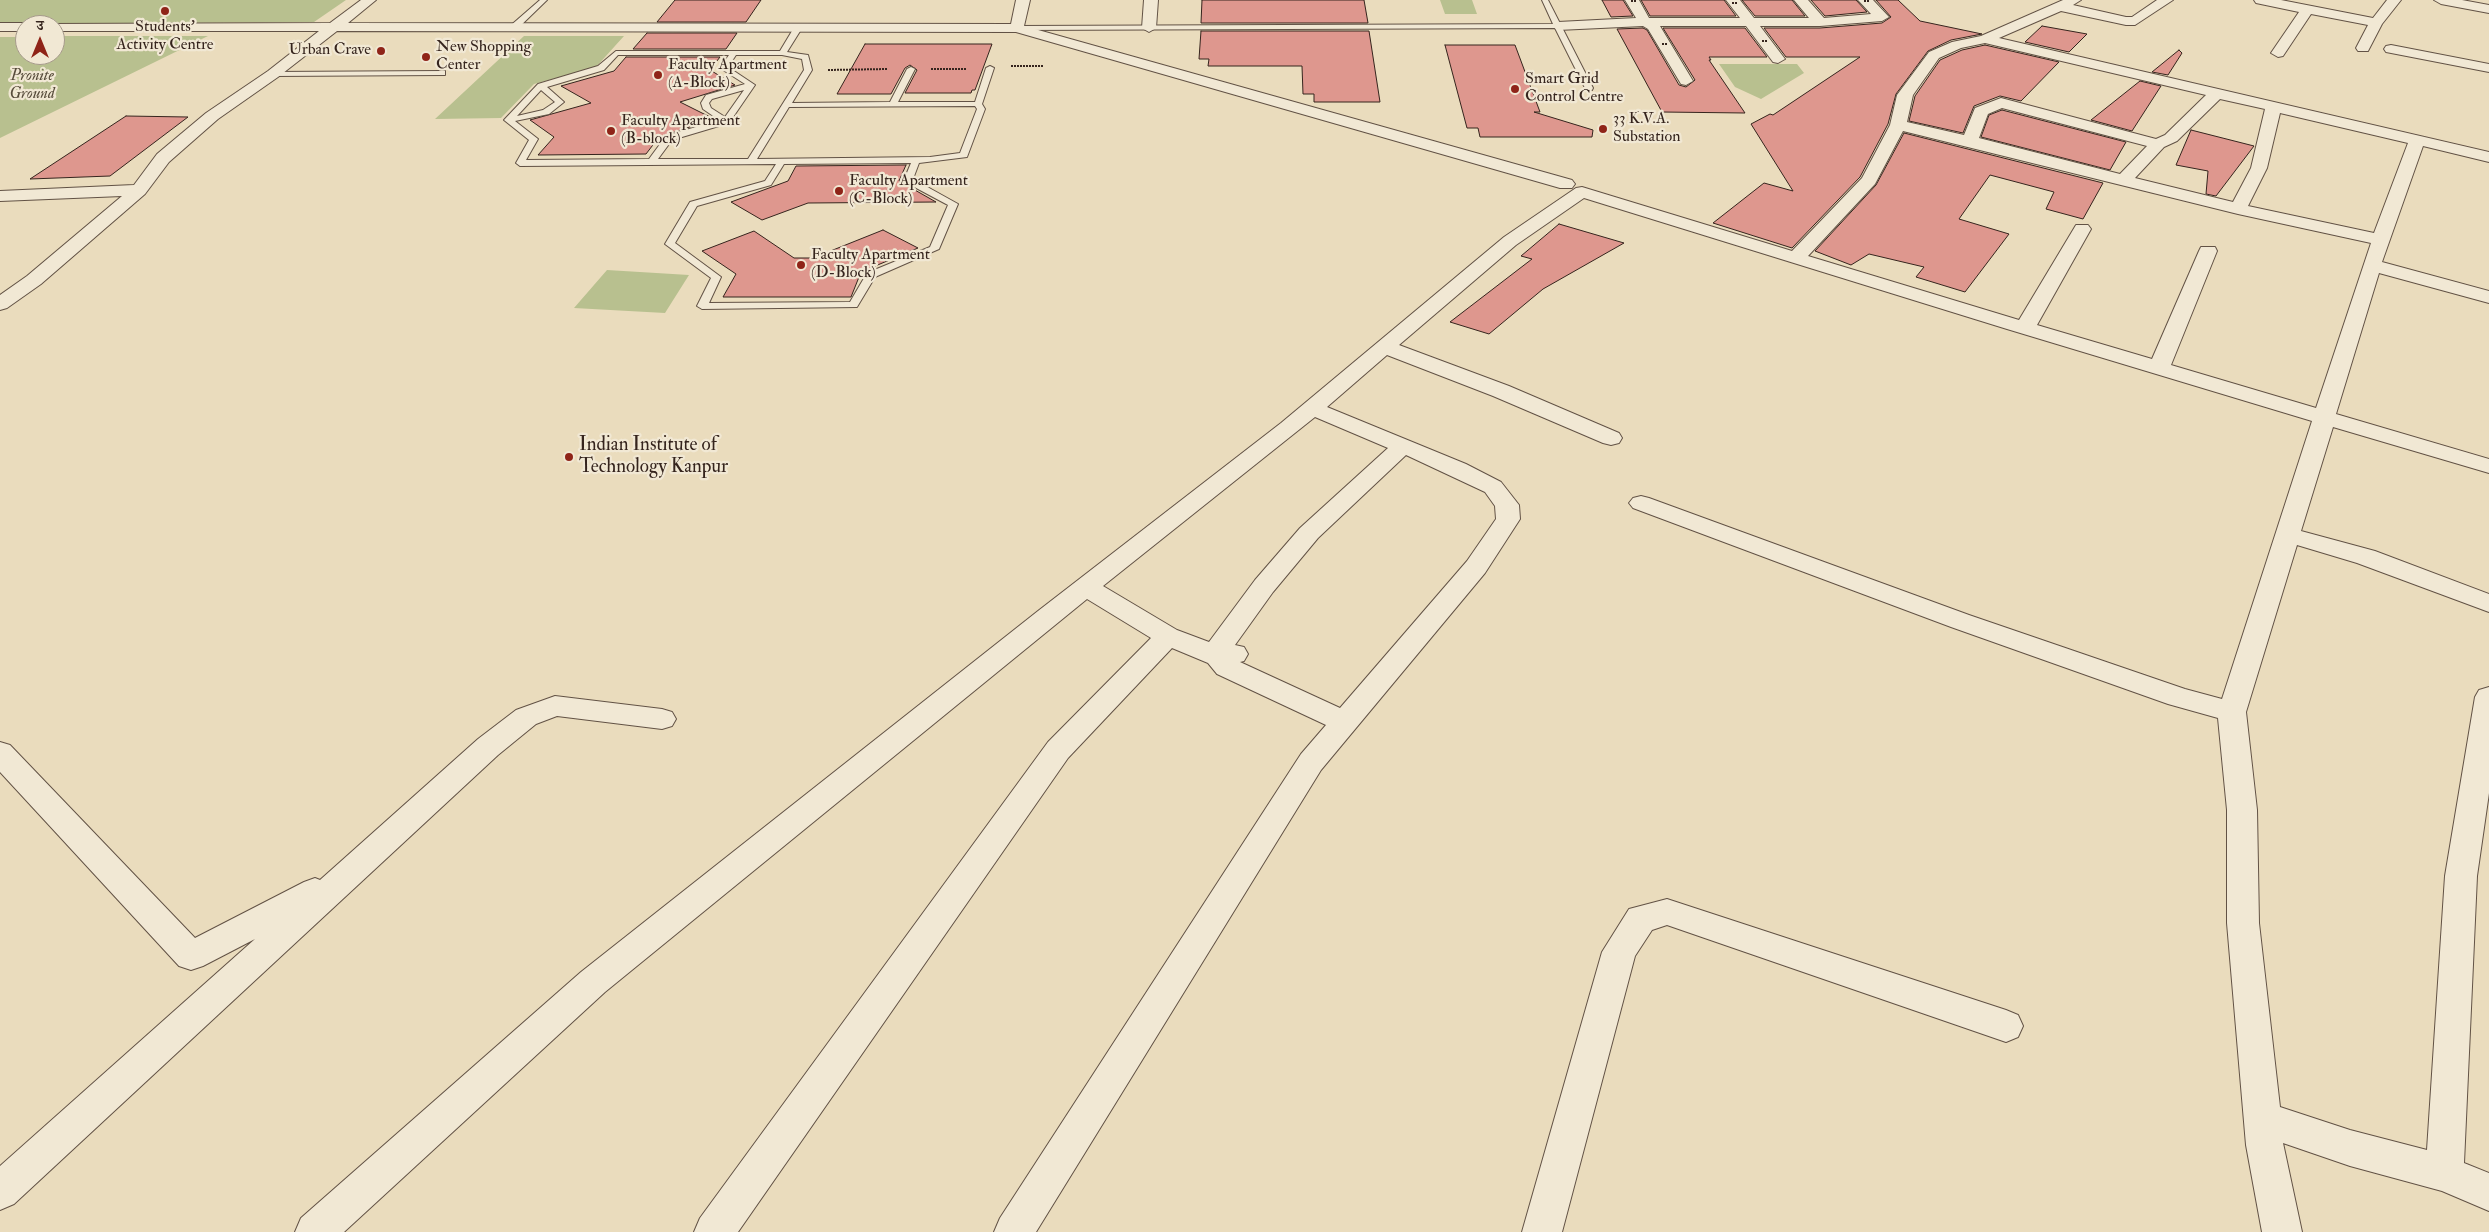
<!DOCTYPE html>
<meta charset="utf-8">
<style>
body{margin:0}
#map{position:relative;width:2489px;height:1232px;overflow:hidden;background:#eadcbd;font-family:"IM FELL Double Pica","Noto Serif Devanagari",serif}
canvas{display:block}
.north{position:absolute;left:15px;top:15px;width:50px;height:50px;box-sizing:border-box;background:#f1e8d4;border:1px solid #a69a8b;border-radius:50%;rotate:0deg;font-size:14px;font-weight:700;line-height:20px;text-align:center;color:#35241d}
.north::after{content:'';display:block;margin:auto;width:18px;height:22px;background:#8f2418;clip-path:polygon(50% 0,100% 100%,50% 72%,0 100%)}
</style>
<div id="map">
<canvas width="2489" height="1232"></canvas>
<div class="north">उ</div>
</div>
<script>
const ctx = document.querySelector('canvas').getContext('2d');
ctx.lineJoin = 'round';
function fillPath(path, color) { ctx.fillStyle = color; ctx.fill(path, 'evenodd'); }
const toPath = rows => new Path2D(rows.map(r => 'M' + r).join(''));
function strokePath(path, color, width, dash) { ctx.strokeStyle = color; ctx.lineWidth = width; ctx.lineCap = dash ? 'butt' : 'round'; ctx.setLineDash(dash || []); ctx.stroke(path); }
function write(font, color, halo, rows, align = 'center') {
  ctx.font = font + ' "IM FELL Double Pica",serif'; ctx.lineWidth = 4.5; ctx.setLineDash([]); ctx.textBaseline = 'middle'; ctx.strokeStyle = halo; ctx.fillStyle = color; for (const [text, x, y, turn = 0] of rows) {
    ctx.save(); ctx.translate(x, y); ctx.rotate((+turn || 0) * Math.PI / 180); ctx.textAlign = isNaN(turn) ? turn : align; if (halo) ctx.strokeText(text, 0, 0); ctx.fillText(text, 0, 0); ctx.restore();
  }
}
const green = toPath([
 [0,0,346,0,314,22,0,24],
 [1440,0,1472,0,1477,14,1445,14],
 [55,36,208,36,0,138,0,37,25,37,25,55,55,55],
 [524,36,624,36,596,67,534,84,501,118,435,119],
 [1719,64,1797,64,1804,73,1761,99,1735,87],
 [607,270,689,275,665,313,574,308]
]);
const building = toPath([
 [675,0,761,0,746,22,657,22,675,0],
 [1202,0,1364,0,1368,23,1201,23,1202,0],
 [1602,0,1623,0,1633,16,1611,17,1602,0],
 [1641,0,1724,0,1736,16,1650,16,1641,0],
 [1742,0,1792,0,1805,16,1755,16,1742,0],
 [1811,0,1856,0,1867,12,1825,16,1811,0],
 [1876,0,1898,0,1920,21,1982,34,1951,40,1928,51,1896,94,1888,124,1860,177,1792,248,1713,223,1764,183,1793,191,1751,124,1770,114,1773,115,1860,57,1786,57,1764,28,1820,28,1882,23,1891,17,1876,0],
 [2042,26,2087,34,2069,52,2025,42,2042,26],
 [1643,28,1647,30,1679,85,1686,87,1695,80,1663,28,1745,28,1767,57,1709,57,1711,60,1709,60,1745,113,1662,112,1617,29,1643,28],
 [1201,31,1369,31,1380,102,1314,102,1314,94,1303,94,1302,66,1208,66,1209,59,1199,59,1201,31],
 [647,33,737,33,726,49,633,49,647,33],
 [865,44,992,44,975,90,972,90,971,93,905,93,917,70,910,65,905,68,891,94,837,94,865,44],
 [1445,45,1515,45,1540,112,1534,112,1593,130,1592,137,1480,137,1478,128,1467,128,1445,45],
 [1985,45,2059,62,2021,101,2000,96,1974,106,1963,133,1909,121,1915,96,1940,60,1962,50,1985,45],
 [2179,50,2182,53,2168,75,2152,72,2179,50],
 [626,57,720,57,710,70,735,85,680,102,714,119,659,137,646,154,538,155,554,137,530,120,591,103,561,86,614,71,626,57],
 [2140,81,2161,86,2132,131,2091,120,2140,81],
 [2002,110,2126,142,2110,170,1981,137,1989,115,2002,110],
 [126,116,188,117,110,176,30,179,126,116],
 [2191,130,2254,146,2216,196,2206,194,2208,171,2176,165,2191,130],
 [1904,133,2103,183,2083,219,2046,209,2054,192,1990,175,1959,219,2009,234,1965,292,1916,277,1924,267,1869,254,1851,265,1815,251,1876,185,1904,133],
 [906,165,899,181,936,202,808,203,762,220,731,202,788,181,796,166,906,165],
 [1559,224,1624,243,1543,289,1489,334,1450,322,1532,259,1521,256,1559,224],
 [883,230,918,248,861,272,851,297,723,297,736,274,702,251,754,231,794,258,813,258,883,230]
]);
const path = toPath([
 [1011,66,1044,66],
 [931,69,967,69],
 [828,70,887,69]
]);
const service = toPath([
 [540,0,547,0,515,31,509,31,509,27,540,0],
 [1542,0,1548,0,1593,88,1592,90,1585,88,1555,28,1017,30,1013,28,1017,26,1553,24,1542,0],
 [795,26,802,28,787,52,808,55,812,70,792,103,890,102,907,69,911,67,915,69,898,102,975,102,986,68,990,66,994,68,982,104,985,109,967,157,919,163,913,179,958,204,939,249,875,277,857,307,702,309,697,306,711,278,665,244,690,202,765,181,776,164,520,166,516,163,529,140,504,120,538,84,598,66,616,51,780,51,795,26],
 [618,55,729,55,720,68,745,84,706,95,701,103,703,109,719,120,666,136,649,159,526,160,538,139,515,121,549,114,564,102,547,87,604,70,618,55],
 [736,55,782,55,802,59,804,70,748,159,658,159,672,140,729,123,755,85,728,67,736,55],
 [541,90,555,102,543,110,517,116,541,90],
 [744,90,725,117,711,108,709,103,712,99,744,90],
 [975,106,977,109,960,153,930,157,757,159,789,107,975,106],
 [911,163,904,180,905,182,948,205,930,247,867,273,850,302,709,303,721,277,675,243,697,206,771,185,784,164,911,163],
 [442,71,445,71,445,75,273,76,269,74,273,72,442,71]
]);
const minor = toPath([
 [361,0,376,0,348,23,1011,24,1016,0,1030,0,1024,26,1572,180,1575,184,1572,188,1560,188,1016,32,337,31,278,77,218,119,169,162,145,194,41,284,7,308,0,310,0,295,27,276,122,196,0,201,0,191,134,185,157,154,206,113,268,71,319,31,55,31,55,25,50,24,330,23,361,0],
 [1144,0,1158,0,1156,28,1149,32,1142,28,1144,0],
 [1625,0,1639,0,1649,18,1740,18,1726,0,1740,0,1754,18,1809,18,1794,0,1808,0,1824,18,1871,14,1858,0,1873,0,1889,17,1882,21,1820,26,1760,26,1785,59,1778,63,1773,62,1746,26,1660,26,1693,81,1686,85,1681,84,1648,29,1643,26,1558,30,1551,26,1558,22,1636,18,1625,0],
 [2063,0,2081,0,2073,5,2126,17,2132,17,2157,0,2173,0,2135,25,2126,25,2061,11,1999,38,2489,152,2489,162,2423,146,2382,262,2489,291,2489,303,2379,273,2336,414,2489,459,2489,473,2333,427,2301,531,2375,551,2489,594,2489,612,2357,563,2297,545,2246,712,2257,810,2259,923,2280,1107,2350,1130,2427,1150,2445,876,2475,697,2479,690,2489,687,2489,793,2477,876,2464,1163,2489,1173,2489,1211,2442,1191,2350,1166,2283,1143,2302,1232,2262,1232,2246,1145,2227,923,2227,810,2218,718,2168,704,1951,627,1633,508,1629,503,1633,498,1641,496,1649,498,1969,615,2185,689,2222,699,2312,421,2007,329,1584,198,1516,245,1399,345,1509,386,1619,433,1622,438,1619,443,1611,445,1603,443,1493,396,1387,355,1327,407,1466,464,1501,482,1519,505,1520,519,1485,573,1321,770,1036,1232,994,1232,1000,1218,1301,754,1326,725,1217,674,1208,663,1172,648,1068,758,738,1232,694,1232,700,1218,1048,742,1151,638,1087,599,605,992,344,1232,295,1232,301,1218,581,972,1038,611,1281,423,1504,237,1576,188,1582,187,1792,251,1862,178,1890,125,1897,95,1929,52,1952,42,1981,36,2063,0],
 [1985,43,2206,95,2165,135,2156,139,2001,98,1975,108,1964,135,1907,122,1913,95,1939,58,1961,48,1985,43],
 [2220,99,2265,109,2251,168,2233,202,2135,178,2164,147,2177,141,2220,99],
 [2002,108,2147,146,2120,174,1979,138,1988,114,2002,108],
 [2280,113,2408,143,2374,233,2248,206,2267,168,2280,113],
 [1903,131,2238,214,2371,243,2316,408,2171,365,2217,251,2215,247,2201,247,2199,251,2152,359,2037,325,2091,229,2088,225,2076,225,2019,320,1808,256,1875,184,1903,131],
 [1315,417,1388,448,1300,528,1255,580,1209,642,1177,630,1103,586,1315,417],
 [1406,455,1485,492,1495,506,1496,519,1467,561,1340,708,1240,662,1244,661,1248,654,1244,647,1235,645,1273,592,1318,538,1406,455],
 [2254,0,2281,0,2373,18,2387,0,2401,0,2382,24,2368,51,2358,51,2356,48,2368,25,2311,14,2283,56,2278,57,2271,53,2299,12,2256,3,2254,0],
 [2434,0,2462,0,2489,5,2489,13,2441,4,2434,0],
 [0,23,25,23,31,25,25,25,25,31,0,31,0,23],
 [2391,45,2489,64,2489,72,2386,52,2384,49,2386,46,2391,45],
 [555,696,662,709,672,712,676,719,672,726,662,729,557,716,536,724,498,755,14,1204,0,1210,0,1166,255,939,203,966,191,970,179,966,0,772,0,742,10,745,195,938,304,882,315,878,320,880,478,739,516,710,555,696],
 [1667,899,2006,1010,2018,1015,2023,1026,2018,1037,2006,1042,1667,925,1652,930,1635,956,1562,1232,1522,1232,1602,952,1629,909,1667,899]
]);
const pathBridge = toPath([
 [1631,1,1636,1],
 [1864,1,1869,1],
 [1732,3,1737,3],
 [1762,41,1767,41],
 [1662,44,1667,44]
]);
const markers = [
 [165,11,5,"#8f2418"],
 [381,51,5,"#8f2418"],
 [426,57,5,"#8f2418"],
 [658,75,5,"#8f2418"],
 [1515,89,5,"#8f2418"],
 [1603,129,5,"#8f2418"],
 [611,131,5,"#8f2418"],
 [839,191,5,"#8f2418"],
 [801,265,5,"#8f2418"],
 [569,457,5,"#8f2418"]
];
const farPoinames = [
 ["Students'",165,28,"center"],
 ["Activity Centre",165,46,"center"],
 ["New Shopping",436,48],
 ["Center",436,66],
 ["Urban Crave",371,51,"right"],
 ["Faculty Apartment",668,66],
 ["(A-Block)",668,84],
 ["Smart Grid",1525,80],
 ["Control Centre",1525,98],
 ["33 K.V.A.",1613,120],
 ["Substation",1613,138],
 ["Faculty Apartment",621,122],
 ["(B-block)",621,140],
 ["Faculty Apartment",849,182],
 ["(C-Block)",849,200],
 ["Faculty Apartment",811,256],
 ["(D-Block)",811,274]
];
const farParknames = [
 ["Pronite",32,77],
 ["Ground",32,95]
];
const poiNames = [
 ["Indian Institute of",579,446],
 ["Technology Kanpur",579,468]
];
fillPath(green, '#b8c08f');
fillPath(building, '#de978e');
strokePath(building, '#35241d', 1);
strokePath(service, '#625245', 2);
strokePath(minor, '#625245', 2);
strokePath(path, '#35241d', 2, [2, 1]);
fillPath(service, '#f1e8d4');
fillPath(minor, '#f1e8d4');
strokePath(pathBridge, '#35241d', 2, [2, 1]);
for (const [x, y, r, color] of markers) { const dot = new Path2D(); dot.arc(x, y, r, 0, 2 * Math.PI); ctx.fillStyle = color; ctx.fill(dot); strokePath(dot, '#f1e8d4', 2); }
write('16px', '#35241d', '#f1e8d4', farPoinames, 'left');
write('italic 16px', '#564b3a', '#f1e8d4', farParknames);
write('19px', '#35241d', '#f1e8d4', poiNames, 'left');
</script>
